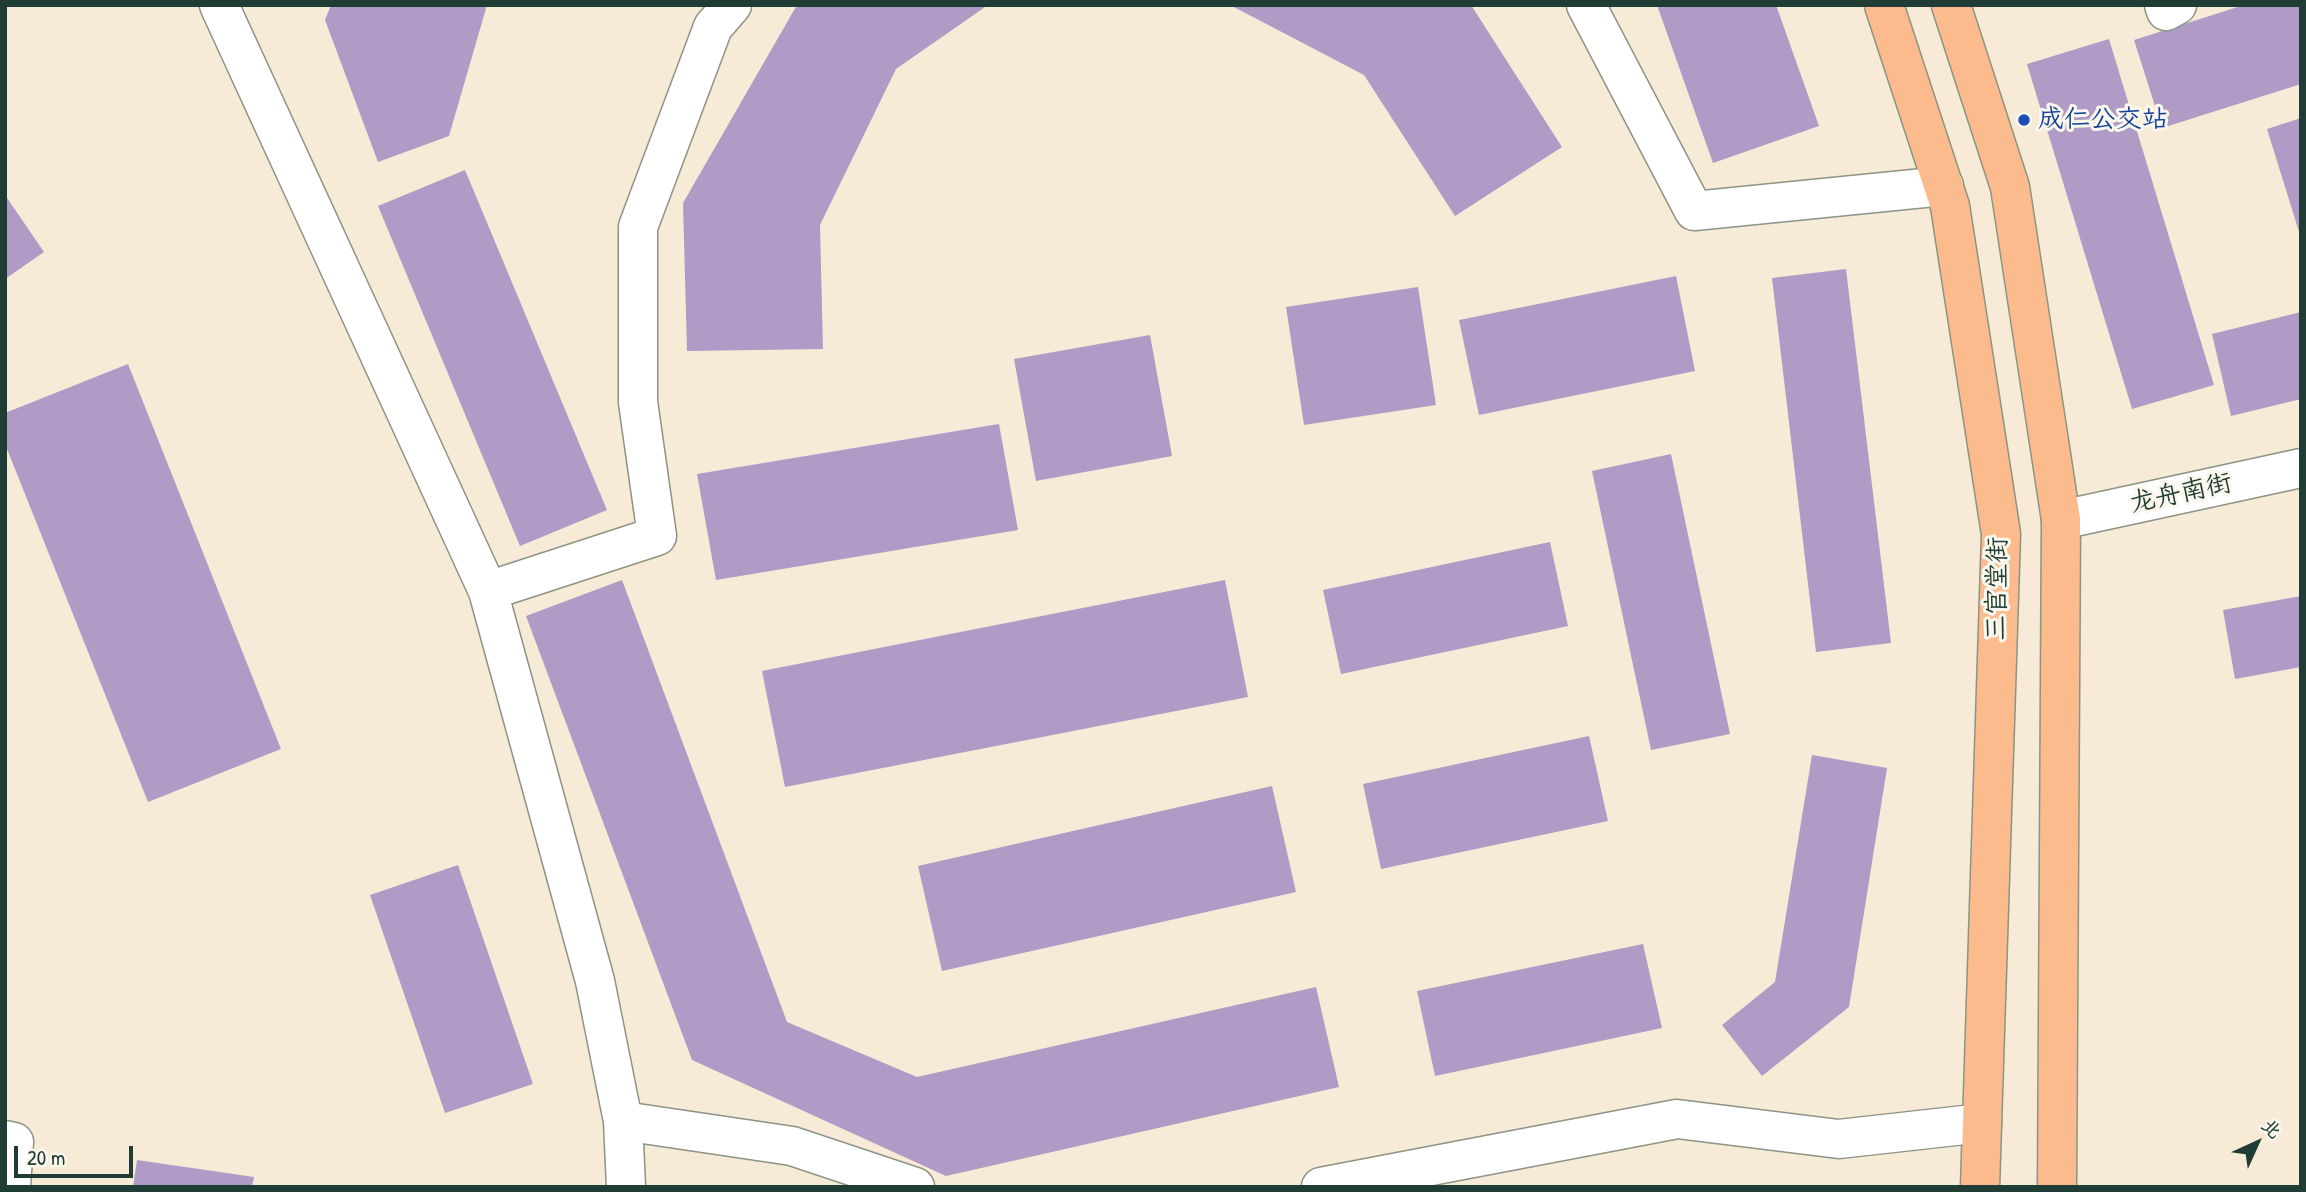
<!DOCTYPE html>
<meta charset="utf-8">
<style>
body{margin:0}
#map{position:relative;width:2306px;height:1192px;overflow:hidden;background:#f7ead6;font-family:"Patrick Hand","LXGW WenKai TC",sans-serif}
canvas{display:block}
.frame{position:absolute;inset:0;border:7px solid #1f3d34;pointer-events:none}
.north{position:absolute;left:2222px;top:1108px;width:70px;height:70px;-webkit-text-stroke:5px #fbf7ec;paint-order:stroke;rotate:45deg;font-size:19px;font-weight:700;line-height:28px;text-align:center;color:#1f3d34}
.north::after{content:'';display:block;margin:auto;width:24px;height:32px;background:#1f3d34;clip-path:polygon(50% 0,100% 100%,50% 72%,0 100%)}
.scale{position:absolute;left:14px;top:1146px;width:119px;height:32px;box-sizing:border-box;border:4px solid #1f3d34;border-top:0;padding-left:9px;font-size:21px;line-height:24px;white-space:nowrap;color:#1f3d34;-webkit-text-stroke:5px #fbf7ec;paint-order:stroke}
</style>
<div id="map">
<canvas width="2306" height="1192"></canvas>
<div class="frame"></div>
<div class="north">北</div>
<div class="scale">20 m</div>
</div>
<script>
const ctx = document.querySelector('canvas').getContext('2d');
ctx.lineJoin = 'round';
function fillPath(path, color) { ctx.fillStyle = color; ctx.fill(path, 'evenodd'); }
const toPath = rows => new Path2D(rows.map(r => 'M' + r).join(''));
function strokePath(path, color, width, dash) { ctx.strokeStyle = color; ctx.lineWidth = width; ctx.lineCap = dash ? 'butt' : 'round'; ctx.setLineDash(dash || []); ctx.stroke(path); }
function write(font, color, halo, rows, align = 'center') {
  ctx.font = font + ' "Patrick Hand","LXGW WenKai TC",sans-serif'; ctx.lineWidth = 6; ctx.setLineDash([]); ctx.textBaseline = 'middle'; ctx.strokeStyle = halo; ctx.fillStyle = color; for (const [text, x, y, turn = 0] of rows) {
    ctx.save(); ctx.translate(x, y); ctx.rotate((+turn || 0) * Math.PI / 180); ctx.textAlign = isNaN(turn) ? turn : align; if (halo) ctx.strokeText(text, 0, 0); ctx.fillText(text, 0, 0); ctx.restore();
  }
}
const building = toPath([
 [331,5,487,5,449,136,378,162,325,20],
 [797,5,988,5,896,69,820,225,823,349,687,351,683,203],
 [1230,5,1471,5,1562,147,1455,216,1364,75],
 [1657,5,1776,5,1819,126,1713,163],
 [2244,5,2301,5,2301,84,2162,128,2134,40],
 [2109,39,2214,385,2132,409,2027,64],
 [2301,118,2301,235,2300,235,2267,129],
 [465,170,607,510,520,546,378,206],
 [5,195,44,252,5,279],
 [1846,269,1891,643,1816,652,1772,278],
 [1676,276,1695,371,1479,415,1459,320],
 [1418,287,1436,405,1304,425,1286,307],
 [2301,312,2301,399,2231,416,2212,334],
 [1150,335,1172,456,1036,481,1014,359],
 [128,364,281,749,148,802,5,444,5,413],
 [999,424,1018,530,716,580,697,474],
 [1671,454,1730,734,1651,750,1592,471],
 [1550,542,1568,626,1341,674,1323,590],
 [622,580,787,1022,917,1077,1316,987,1339,1087,946,1176,692,1060,526,616],
 [1225,580,1248,697,785,787,762,671],
 [2301,596,2301,667,2235,679,2223,610],
 [1589,736,1608,821,1381,869,1363,784],
 [1812,755,1887,768,1849,1007,1762,1076,1722,1025,1775,982],
 [1272,786,1296,892,942,971,918,866],
 [458,865,533,1084,445,1113,370,895],
 [1643,944,1662,1028,1435,1076,1417,991],
 [137,1160,254,1177,252,1187,133,1187]
]);
const minor = toPath([
 [219,5,488,591,595,981,623,1121,626,1187],
 [1586,5,1694,211,1944,186],
 [2164,5,2166,11,2177,5],
 [2061,520,2301,468],
 [488,591,657,536,638,402,638,227,713,27,732,5],
 [623,1121,792,1146,915,1187],
 [5,1140,14,1142,11,1187],
 [1321,1187,1677,1119,1839,1139,1982,1123]
]);
const major = toPath([
 [1884,5,1950,206,2001,534,1980,1187],
 [1951,5,2010,187,2061,520,2057,1187]
]);
const markers = [
 [2024,120,7,"#1a4fb4"]
];
const transitNames = [
 ["成仁公交站",2038,120]
];
const streetNames = [
 ["龙舟南街",2181,494,-12],
 ["三官堂街",1998,589,-89]
];
fillPath(building, '#af9bc6');
strokePath(minor, '#8b9485', 41);
strokePath(major, '#8b9485', 41);
strokePath(minor, '#fff', 38);
strokePath(major, '#fbbb8c', 38);
for (const [x, y, r, color] of markers) { const dot = new Path2D(); dot.arc(x, y, r, 0, 2 * Math.PI); ctx.fillStyle = color; ctx.fill(dot); strokePath(dot, '#fbf7ec', 2.5); }
write('26px', '#164399', '#fbf7ec', transitNames, 'left');
write('26px', '#1f3d34', '#fbf7ec', streetNames);
</script>
